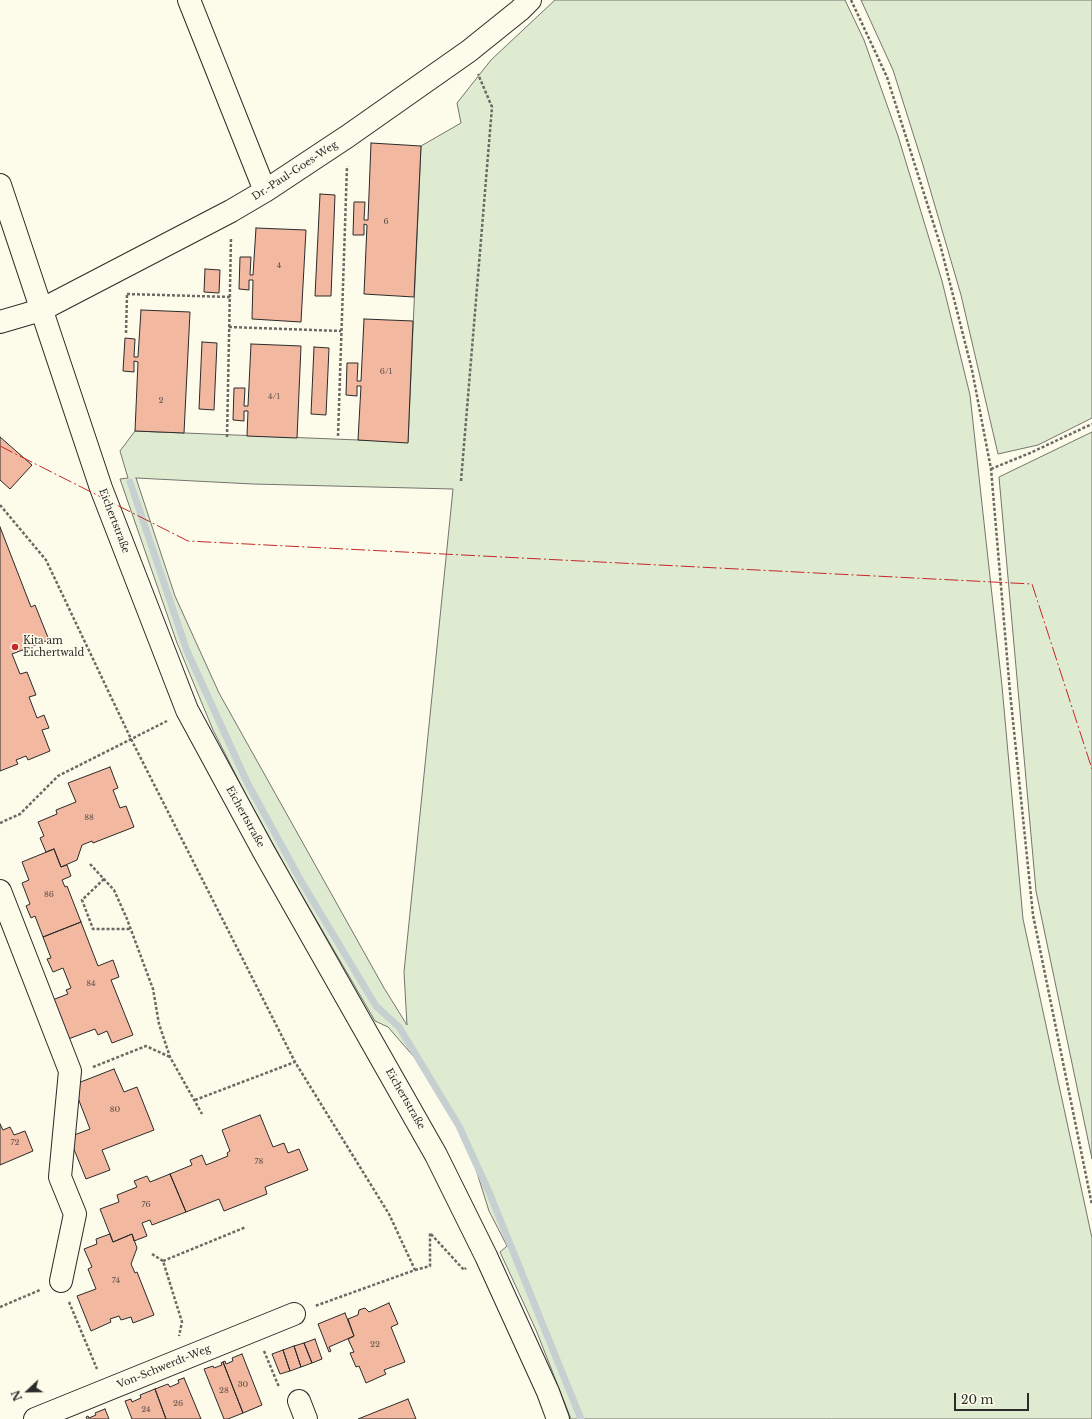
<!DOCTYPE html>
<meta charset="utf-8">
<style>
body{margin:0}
#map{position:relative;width:1092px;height:1419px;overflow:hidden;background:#fdfbea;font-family:"Libre Baskerville",serif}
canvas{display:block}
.north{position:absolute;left:8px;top:1371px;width:40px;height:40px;-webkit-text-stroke:3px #fdfbea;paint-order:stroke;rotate:248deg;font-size:11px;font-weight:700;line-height:16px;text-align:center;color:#2b2b2b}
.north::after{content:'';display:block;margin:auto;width:14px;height:18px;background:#2b2b2b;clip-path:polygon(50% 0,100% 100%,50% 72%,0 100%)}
.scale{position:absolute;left:954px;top:1393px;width:75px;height:18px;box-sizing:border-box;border:2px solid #2b2b2b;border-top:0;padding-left:5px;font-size:12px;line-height:14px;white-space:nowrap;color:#2b2b2b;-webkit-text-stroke:3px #fdfbea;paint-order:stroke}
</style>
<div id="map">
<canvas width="1092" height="1419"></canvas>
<div class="north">N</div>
<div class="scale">20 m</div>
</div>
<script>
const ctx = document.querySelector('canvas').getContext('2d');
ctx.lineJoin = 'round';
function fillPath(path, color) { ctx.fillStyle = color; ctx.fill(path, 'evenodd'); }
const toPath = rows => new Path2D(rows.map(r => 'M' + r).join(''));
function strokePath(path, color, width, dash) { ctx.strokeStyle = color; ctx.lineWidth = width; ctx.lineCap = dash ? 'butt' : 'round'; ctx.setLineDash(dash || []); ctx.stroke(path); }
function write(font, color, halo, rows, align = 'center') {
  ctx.font = font + ' "Libre Baskerville",serif'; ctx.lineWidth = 3; ctx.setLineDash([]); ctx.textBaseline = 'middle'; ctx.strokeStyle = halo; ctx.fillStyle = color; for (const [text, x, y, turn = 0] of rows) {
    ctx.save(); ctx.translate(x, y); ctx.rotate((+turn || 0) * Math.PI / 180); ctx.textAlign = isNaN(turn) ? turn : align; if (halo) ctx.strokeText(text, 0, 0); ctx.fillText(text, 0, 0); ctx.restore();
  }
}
const green = toPath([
 [555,0,845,0,864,40,898,136,942,281,970,395,1002,686,1023,919,1092,1238,1092,1419,571,1419,536,1330,500,1252,507,1246,489,1211,473,1160,451,1114,421,1065,388,1027,375,1021,289,873,246,795,213,730,177,643,120,479,128,478,120,451,135,431,408,442,421,146,461,123,457,103,491,60,555,0],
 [136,478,253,484,453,489,404,972,407,1025,384,988,219,693,175,596,136,478],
 [861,0,1092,0,1092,418,1038,445,998,454,961,295,923,165,893,70,861,0],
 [1092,432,1092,1159,1036,891,999,477,1092,432]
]);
const stream = toPath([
 [130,482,187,651,247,782,301,881,376,1006,399,1027,459,1126,489,1192,581,1419]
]);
const building = toPath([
 [371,143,421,146,414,297,364,294,367,225,364,224,364,235,353,235,354,202,365,202,364,220,368,220,371,143],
 [320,194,335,195,331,296,315,296,320,194],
 [256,228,306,230,301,322,252,319,253,280,249,280,249,290,239,289,240,257,251,257,250,275,253,275,256,228],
 [205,269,220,270,219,293,204,292,205,269],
 [141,310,190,312,184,433,135,431,138,362,134,361,134,372,123,371,125,338,135,339,134,357,138,357,141,310],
 [364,319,413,321,408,443,358,440,361,386,357,386,357,396,346,395,347,363,358,363,357,381,361,381,364,319],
 [202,342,217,343,214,410,199,409,202,342],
 [251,344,301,346,297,438,247,436,248,411,244,411,244,421,233,420,234,388,245,388,244,406,248,406,251,344],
 [314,347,329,348,326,415,311,414,314,347],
 [0,437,32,465,10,489,0,480,0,437],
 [0,527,31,607,35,605,49,640,12,654,20,674,27,672,36,695,29,697,37,718,44,715,49,728,42,730,50,751,28,760,26,756,16,760,18,764,0,771,0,527],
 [110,767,118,788,113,790,120,808,126,806,134,827,93,843,92,841,82,845,77,860,61,867,54,849,46,852,40,838,44,836,38,822,57,814,56,810,76,802,68,783,110,767],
 [54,849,61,867,67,865,71,876,62,880,65,887,67,886,81,922,43,937,35,916,31,918,26,906,30,904,22,883,29,880,22,862,54,849],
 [81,922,98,966,113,960,119,977,111,980,133,1035,112,1043,107,1031,98,1035,95,1029,63,1041,47,1002,68,994,66,990,71,988,63,968,53,972,47,959,51,958,43,937,81,922],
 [114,1069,124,1092,137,1087,154,1130,102,1150,110,1170,86,1179,69,1137,90,1129,73,1085,114,1069],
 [260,1115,273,1147,284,1143,288,1153,299,1149,308,1170,265,1187,267,1194,224,1211,219,1199,186,1212,170,1174,192,1165,190,1160,202,1155,206,1165,228,1156,227,1153,230,1151,222,1130,260,1115],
 [0,1124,3,1130,10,1127,14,1135,25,1131,33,1151,0,1165,0,1124],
 [170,1174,186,1212,152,1225,150,1220,142,1223,147,1236,134,1241,132,1234,113,1242,100,1209,119,1202,117,1195,137,1187,134,1181,147,1176,150,1182,170,1174],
 [110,1234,113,1242,132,1234,137,1248,131,1264,135,1273,137,1272,154,1315,133,1323,131,1317,121,1320,119,1316,110,1319,111,1322,91,1331,77,1296,96,1289,88,1269,92,1267,84,1249,97,1244,96,1239,110,1234],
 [389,1303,398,1324,391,1327,405,1362,384,1370,386,1374,366,1383,359,1366,356,1367,350,1353,354,1352,348,1339,354,1336,348,1319,358,1315,359,1310,365,1308,369,1312,389,1303],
 [345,1313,354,1336,329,1347,331,1351,329,1352,318,1324,345,1313],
 [315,1339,322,1359,312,1363,304,1343,315,1339],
 [304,1343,312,1363,301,1367,294,1346,304,1343],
 [294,1346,301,1367,290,1371,283,1350,294,1346],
 [283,1350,290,1371,280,1374,272,1354,283,1350],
 [242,1354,262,1405,243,1413,223,1362,225,1361,226,1364,233,1361,232,1358,242,1354],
 [223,1362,243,1413,228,1419,224,1419,204,1369,213,1366,214,1368,222,1365,221,1363,223,1362],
 [184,1378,201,1419,166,1419,155,1389,168,1384,170,1387,179,1383,178,1380,184,1378],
 [155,1389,166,1419,132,1419,125,1401,131,1399,132,1402,141,1398,140,1395,155,1389],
 [408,1399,416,1419,358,1419,408,1399],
 [105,1409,109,1419,87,1419,86,1417,88,1416,89,1418,96,1415,95,1413,105,1409]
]);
const path = toPath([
 [851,0,887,77,940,244,972,370,991,469,1010,692,1033,915,1092,1205],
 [127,294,230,297],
 [229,327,341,331],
 [126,333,127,294],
 [338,436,347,166],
 [227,437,231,238],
 [991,469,1030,453,1092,424],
 [461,481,492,107,478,74],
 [0,505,46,560,131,739,295,1062,389,1214,415,1270,315,1306],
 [0,823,20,814,58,776,167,721],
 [90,864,114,890,127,919,153,989,159,1024,170,1057,202,1114],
 [104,879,82,900,93,929,131,929],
 [93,1067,146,1046,170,1057],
 [195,1100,295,1062],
 [152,1254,163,1261,182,1322,179,1336],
 [163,1261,246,1227],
 [415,1270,430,1266,430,1233,464,1270,466,1268],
 [69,1302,97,1369],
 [0,1307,40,1290],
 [264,1351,279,1387]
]);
const minor = toPath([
 [189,0,265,191],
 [0,185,101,488,187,710,264,852,436,1155,486,1256,548,1392,558,1419],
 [0,322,41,310,231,211,265,191,348,136,469,51,520,10,530,0],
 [0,891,70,1071,60,1177,75,1214,61,1281],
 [299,1401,306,1419],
 [35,1419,294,1314]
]);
const power = toPath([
 [0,446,188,541,1032,584,1092,769]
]);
const markers = [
 [15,647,4,"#c62828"]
];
const numberNames = [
 ["6",386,222],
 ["4",279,266],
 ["6/1",386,372],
 ["4/1",274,397],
 ["2",161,401],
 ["88",89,818],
 ["86",49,895],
 ["84",91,984],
 ["80",115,1110],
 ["72",15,1143],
 ["78",259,1162],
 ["76",146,1205],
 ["74",116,1281],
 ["22",375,1345],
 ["30",243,1385],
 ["28",224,1391],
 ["26",178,1404],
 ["24",146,1410]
];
const streetNames = [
 ["Dr.-Paul-Goes-Weg",295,171,-33],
 ["Eichertstraße",114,521,69],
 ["Eichertstraße",245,817,61],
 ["Eichertstraße",405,1099,60],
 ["Von-Schwerdt-Weg",164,1367,-22]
];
const poiNames = [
 ["Kita am",23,641],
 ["Eichertwald",23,653]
];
fillPath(green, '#deebd1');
strokePath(green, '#74746e', 1);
strokePath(stream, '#c7d0d0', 7);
fillPath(building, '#f2b8a0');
strokePath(building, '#2b2b2b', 1);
strokePath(minor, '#2b2b2b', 24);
strokePath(path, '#6a6964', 2.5, [3, 2]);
strokePath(minor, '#fdfbea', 22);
strokePath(power, '#c62828', 1, [14, 3, 2, 3]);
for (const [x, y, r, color] of markers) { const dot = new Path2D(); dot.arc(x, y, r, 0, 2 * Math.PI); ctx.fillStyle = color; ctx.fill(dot); strokePath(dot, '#fdfbea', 1.5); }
write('8px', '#5d4e48', null, numberNames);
write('10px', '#2b2b2b', '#fdfbea', streetNames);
write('10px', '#2b2b2b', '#fdfbea', poiNames, 'left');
</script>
